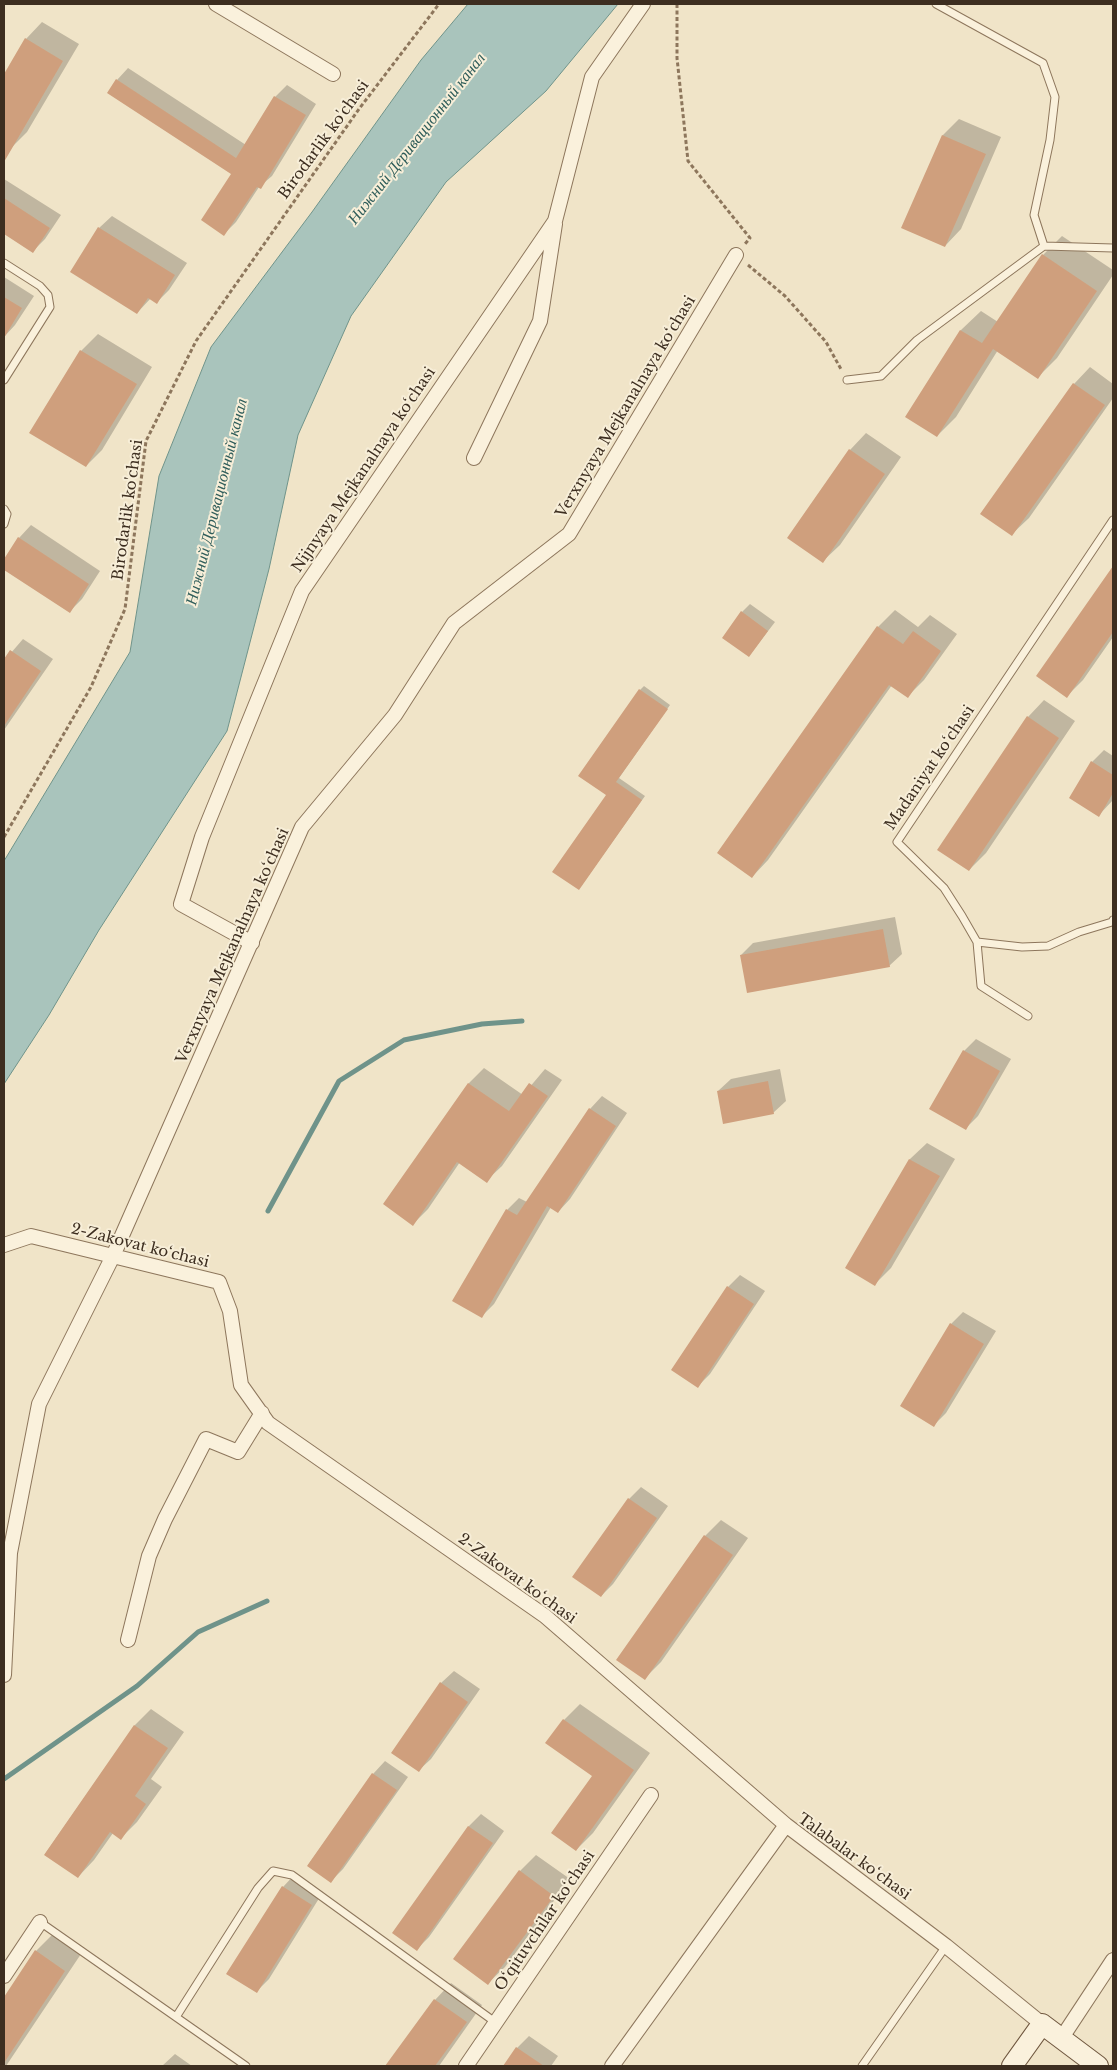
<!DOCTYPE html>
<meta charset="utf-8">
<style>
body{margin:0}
#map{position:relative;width:1117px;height:2070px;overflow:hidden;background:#f0e4c8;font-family:"Libre Baskerville",serif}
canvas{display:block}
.frame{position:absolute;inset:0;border:5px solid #3d2e20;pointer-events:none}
</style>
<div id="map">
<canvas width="1117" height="2070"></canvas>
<div class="frame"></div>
</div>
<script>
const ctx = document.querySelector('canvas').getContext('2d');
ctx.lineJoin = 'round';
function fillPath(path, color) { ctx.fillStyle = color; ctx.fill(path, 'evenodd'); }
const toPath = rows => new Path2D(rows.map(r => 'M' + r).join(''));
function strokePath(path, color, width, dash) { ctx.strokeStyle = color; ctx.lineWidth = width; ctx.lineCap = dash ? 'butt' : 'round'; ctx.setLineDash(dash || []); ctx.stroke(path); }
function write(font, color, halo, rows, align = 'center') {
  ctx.font = font + ' "Libre Baskerville",serif'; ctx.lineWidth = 4; ctx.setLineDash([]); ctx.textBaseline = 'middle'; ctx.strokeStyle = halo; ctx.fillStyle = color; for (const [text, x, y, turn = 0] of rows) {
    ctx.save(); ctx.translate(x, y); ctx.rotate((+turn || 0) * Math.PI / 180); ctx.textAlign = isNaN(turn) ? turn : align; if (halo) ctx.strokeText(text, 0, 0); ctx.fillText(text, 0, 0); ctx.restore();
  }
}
const water = toPath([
 [468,4,618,4,546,91,446,182,351,316,298,435,269,569,227,731,99,930,49,1015,4,1084,4,861,130,652,159,476,211,347,312,212,421,60,468,4]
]);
const shadow = toPath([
 [42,22,79,44,27,132,11,148,4,144,4,76,26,39],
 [128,68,246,145,275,97,287,85,316,104,272,176,259,187,236,222,224,234,233,174,117,80],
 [959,119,1001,137,961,229,945,246,903,228,943,135],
 [4,179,61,215,45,239,33,251,4,232],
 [112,216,187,263,169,290,157,302,151,298,137,313,99,228],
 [1062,236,1113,270,1113,275,1057,358,1038,377,998,350,956,417,937,436,907,417,961,330,981,311,998,322,1043,255],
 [4,277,34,296,15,325,4,337],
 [98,334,152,367,102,450,86,466,81,351],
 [1090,367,1113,384,1113,398,1029,518,1012,534,1074,384],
 [866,433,901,457,840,545,823,561,850,450],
 [31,525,100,571,82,599,70,611,4,568,4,561,19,538],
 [1113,568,1113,637,1083,680,1067,696,1038,675],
 [750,604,775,622,749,656,742,612],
 [895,610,918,627,930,615,957,634,924,680,908,696,892,685,768,860,752,877,718,853,878,627],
 [23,639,53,659,4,730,4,661],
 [644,686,670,705,619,778,645,796,579,889,640,690],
 [1044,700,1075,721,986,853,969,870,1028,717],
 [1104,750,1113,756,1113,800,1099,815,1092,762],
 [895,917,902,954,889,966,741,955,753,943],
 [976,1039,1011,1059,978,1116,966,1128,964,1051],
 [484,1068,523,1095,545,1069,562,1080,502,1166,486,1181,460,1162,428,1209,413,1224,384,1204,469,1083],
 [780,1069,786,1101,773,1113,718,1091,731,1079],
 [602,1096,627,1113,570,1199,558,1212,551,1207,494,1304,481,1317,507,1210,519,1198,527,1202,590,1109],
 [927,1143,955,1159,891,1268,875,1284,847,1268,910,1159],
 [740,1275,765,1291,710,1374,698,1386,728,1287],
 [963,1312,996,1331,946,1413,934,1425,951,1324],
 [641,1487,668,1506,613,1584,601,1596,629,1499],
 [721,1520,748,1538,661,1662,644,1679,705,1536],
 [454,1671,480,1689,431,1759,418,1771,441,1683],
 [580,1704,650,1753,593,1833,576,1850,593,1776,564,1720],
 [151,1709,184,1732,151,1779,162,1787,137,1822,121,1838,113,1833,94,1860,78,1877,45,1854,135,1725],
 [385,1761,408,1777,343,1869,331,1881,308,1865,373,1774],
 [481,1814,504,1831,429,1937,417,1949,468,1827],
 [536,1855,570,1879,505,1967,488,1983,520,1871],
 [295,1874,323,1892,269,1979,256,1992,283,1887],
 [52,1935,81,1954,6,2066,4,2066,4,2000,36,1951],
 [451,1983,482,2005,439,2066,387,2066,435,2000],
 [529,2036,558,2056,551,2066,505,2066,517,2048],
 [175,2054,192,2066,162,2066]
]);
const stream = toPath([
 [268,1211,339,1081,404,1040,482,1024,522,1021],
 [4,1779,137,1686,198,1632,267,1601]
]);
const building = toPath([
 [25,38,63,61,4,162,4,74],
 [116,79,236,158,274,96,306,115,261,189,257,187,224,236,201,220,231,174,107,93],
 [942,135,986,154,945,247,901,228],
 [4,198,50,228,33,253,4,234],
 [98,227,175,275,157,304,148,298,137,314,70,272],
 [1042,254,1097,291,1038,379,993,349,937,437,905,417,960,330,982,343],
 [4,297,22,308,4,338],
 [80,350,137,384,86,467,29,433],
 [1073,383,1105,405,1012,536,980,514],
 [849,449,885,474,823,563,787,538],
 [18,537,89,584,70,613,4,570,4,559],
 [1113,566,1113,632,1067,698,1036,676],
 [741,611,768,631,749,657,722,638],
 [877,626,903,644,913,631,941,651,908,698,889,685,752,878,717,853],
 [10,650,41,671,4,726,4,659],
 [639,689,668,709,616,782,642,800,579,890,552,872,606,795,578,776],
 [1027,716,1059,738,969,871,937,850],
 [1091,761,1113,775,1113,793,1099,817,1069,798],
 [883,929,890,967,747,993,740,955],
 [963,1050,1000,1071,966,1130,929,1109],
 [768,1081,774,1114,723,1124,717,1091],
 [468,1083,509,1111,529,1083,548,1096,487,1183,457,1162,413,1226,383,1204],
 [589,1108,616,1126,558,1213,547,1206,482,1318,452,1301,506,1209,517,1215],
 [909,1159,940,1176,875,1286,845,1268],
 [727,1286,754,1304,698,1388,671,1370],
 [950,1323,984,1344,934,1427,900,1406],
 [628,1498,657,1518,601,1597,572,1577],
 [704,1535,733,1555,645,1680,616,1660],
 [440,1682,468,1702,419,1772,391,1753],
 [563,1719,634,1770,576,1851,551,1833,592,1776,545,1743],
 [134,1725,168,1748,135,1796,146,1804,121,1840,110,1832,78,1878,44,1855],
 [372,1773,397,1790,331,1883,307,1866],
 [468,1826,493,1843,417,1951,392,1933],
 [519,1870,554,1896,488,1985,453,1959],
 [282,1886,312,1905,257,1993,226,1974],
 [35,1950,65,1971,4,2063,4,1997],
 [434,1999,467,2022,435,2066,385,2066],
 [516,2047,544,2066,503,2066]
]);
const path = toPath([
 [677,4,677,58,688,161,750,238,745,244],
 [748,265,785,296,826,342,842,371],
 [4,837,91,687,125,609,146,441,196,341,359,109,439,4]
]);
const lane = toPath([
 [936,4,1043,63,1055,97,1050,140,1034,215,1044,246],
 [4,263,40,286,48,295,50,307,4,380],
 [847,380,881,376,917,340,1044,246,1113,248],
 [4,509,7,514,4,524],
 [977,942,1022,947,1048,946,1079,932,1112,922,1113,920],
 [1028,1016,981,986,977,942,962,916,944,888,897,842,1113,520],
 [40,1922,246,2066],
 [176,2017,258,1888,273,1871,292,1875,495,2022],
 [862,2066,946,1946]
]);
const street = toPath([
 [216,4,333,74],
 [474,458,540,321,555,224],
 [252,943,181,904,202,837,302,591,555,221,592,77,643,4],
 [4,1245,31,1236,219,1282,230,1311,241,1385,268,1423,545,1616,786,1825,946,1946,1042,2024],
 [128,1640,149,1556,165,1519,206,1439,238,1452,262,1413],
 [4,1675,10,1553,39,1404,113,1256,302,827,395,715,454,623,569,534,736,255],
 [4,1976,40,1922],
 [1061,2039,1113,1960],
 [466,2066,651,1795],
 [612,2066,786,1825]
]);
const secondary = toPath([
 [1012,2066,1042,2024,1098,2066]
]);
const streetNames = [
 ["Birodarlik ko'chasi",324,140,-54],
 ["Verxnyaya Mejkanalnaya ko‘chasi",626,407,-59],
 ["Nijnyaya Mejkanalnaya ko‘chasi",364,470,-56],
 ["Birodarlik ko'chasi",128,510,-82],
 ["Madaniyat ko‘chasi",930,768,-56],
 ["Verxnyaya Mejkanalnaya ko‘chasi",233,946,-66],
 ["2-Zakovat ko‘chasi",140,1246,14],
 ["2-Zakovat ko‘chasi",517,1579,36],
 ["Talabalar ko‘chasi",854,1857,36],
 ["O‘qituvchilar ko‘chasi",545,1921,-56]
];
const waterNames = [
 ["Нижний Деривационный канал",417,139,-52],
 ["Нижний Деривационный канал",217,502,-76]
];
fillPath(water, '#a9c4bc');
strokePath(water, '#6f938a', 1);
fillPath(shadow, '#0003');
strokePath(stream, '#6f938a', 5);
fillPath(building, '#cf9f7d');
strokePath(lane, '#8d765c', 9);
strokePath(street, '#8d765c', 16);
strokePath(secondary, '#6f573f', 22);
strokePath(path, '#8d765c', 3, [4, 2.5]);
strokePath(lane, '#faf1dc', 7);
strokePath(street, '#faf1dc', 14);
strokePath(secondary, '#faf1dc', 20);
write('15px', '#3d2e20', '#f7eed8', streetNames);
write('italic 16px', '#2f5d5a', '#f7eed8', waterNames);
</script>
